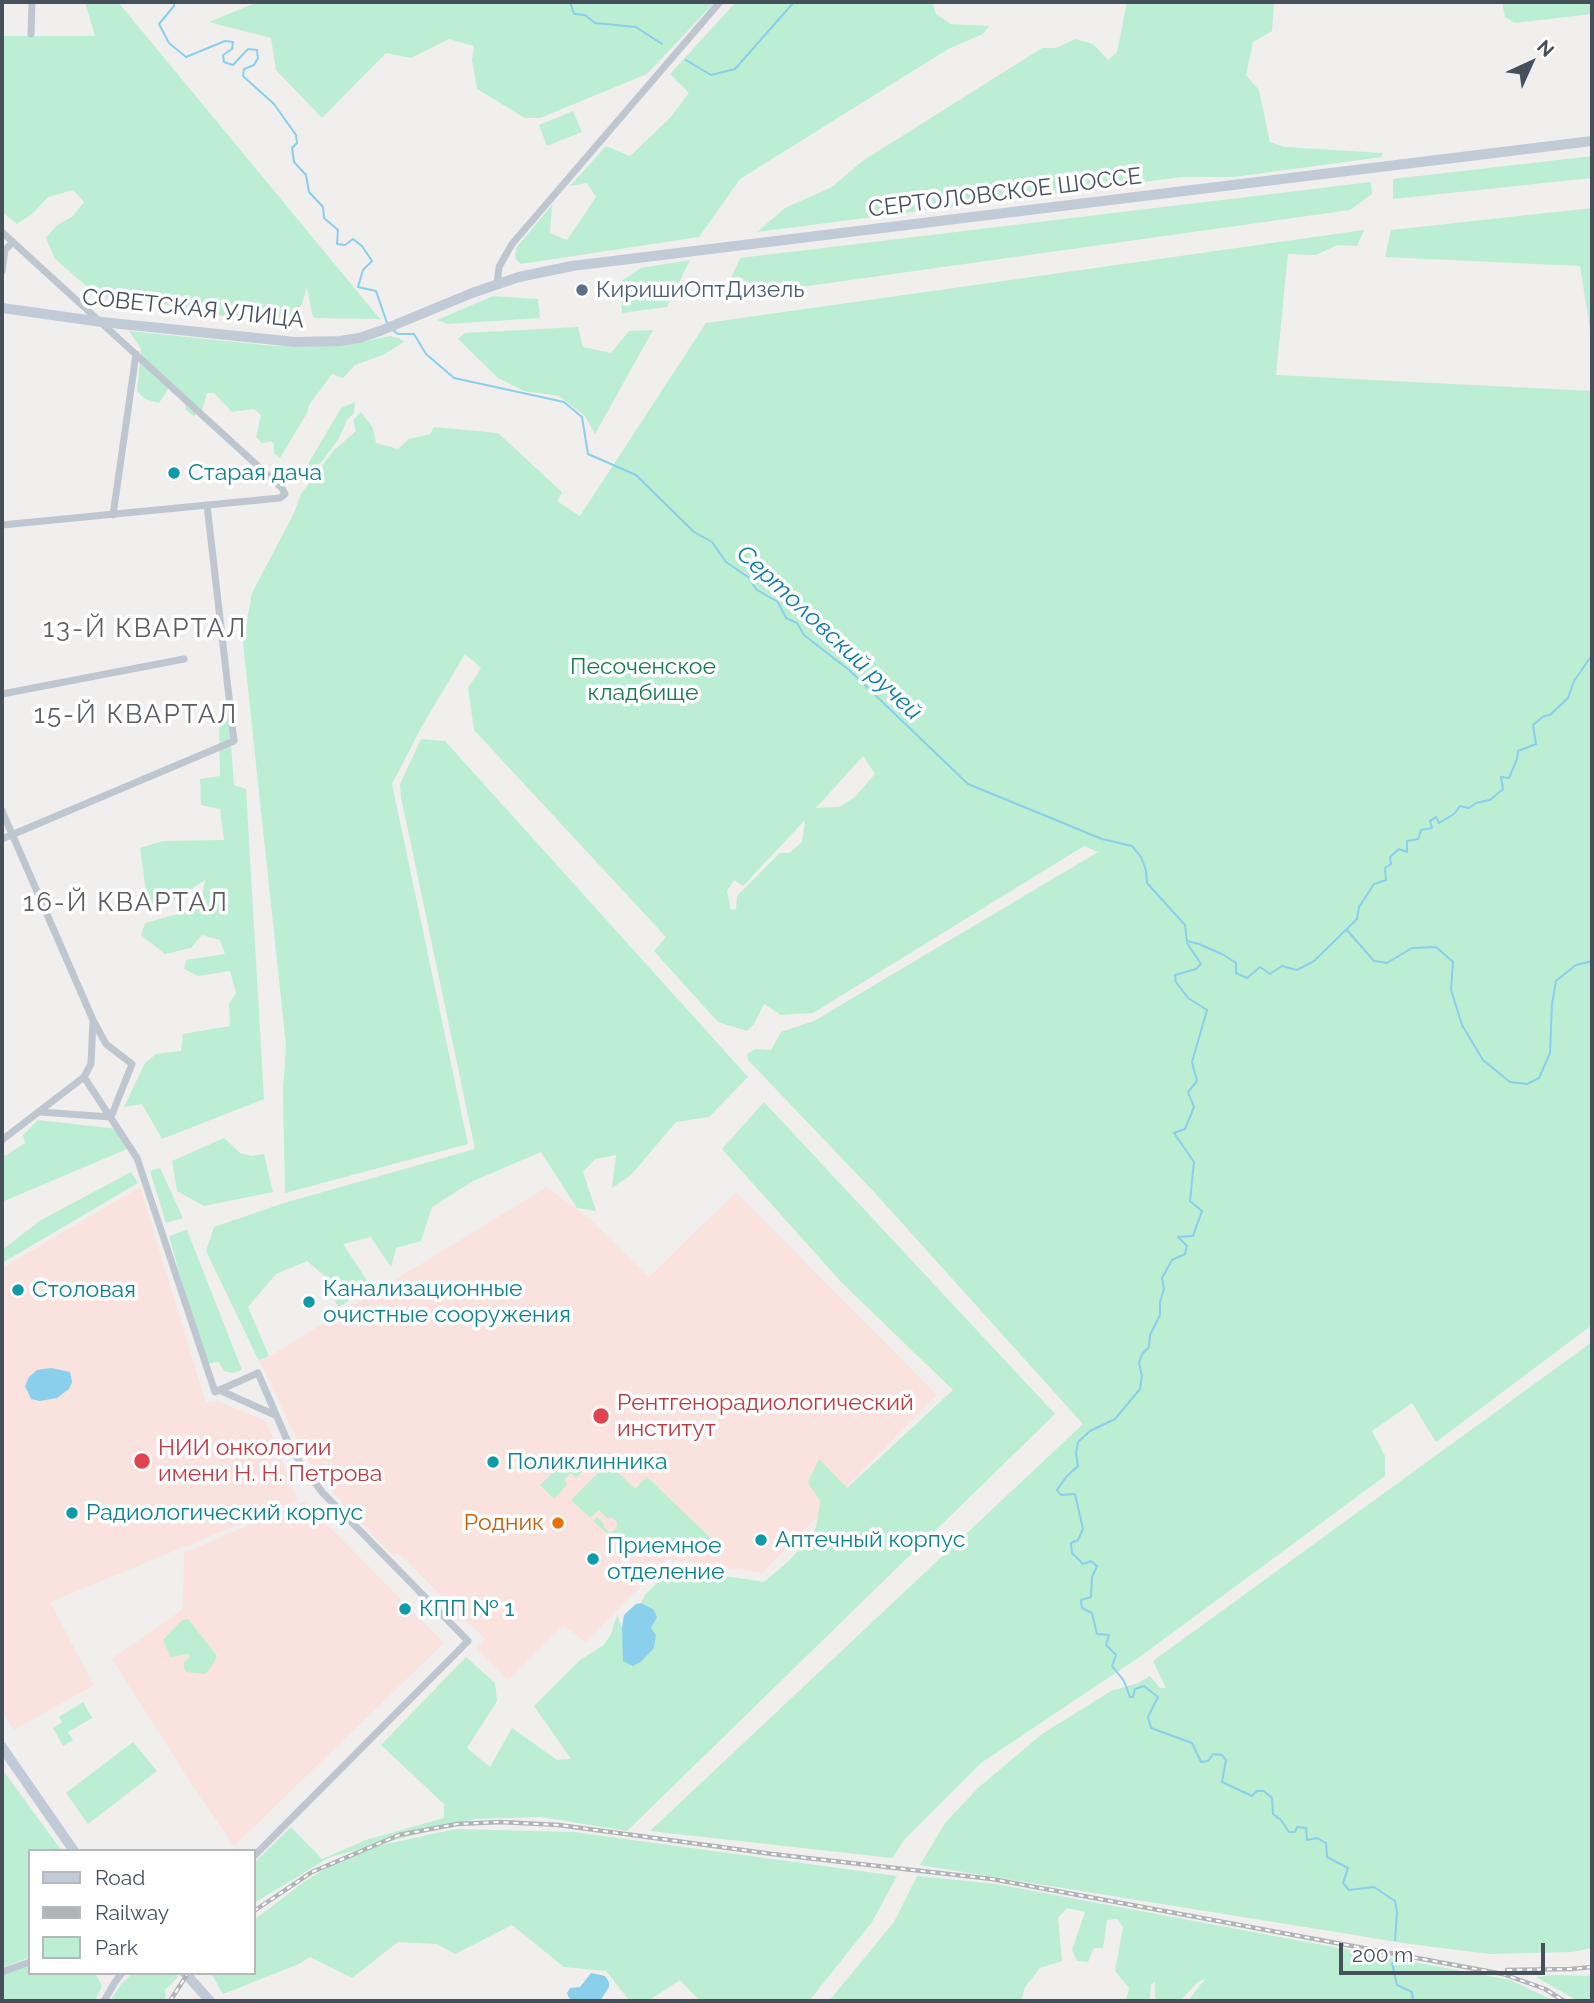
<!DOCTYPE html>
<meta charset="utf-8">
<style>
body{margin:0}
#map{position:relative;width:1594px;height:2003px;overflow:hidden;background:#f1eeee;font-family:Raleway,sans-serif}
canvas{display:block}
.frame{position:absolute;inset:0;border:4px solid #46505b;pointer-events:none}
.legend{position:absolute;left:28px;top:1849px;width:228px;height:126px;box-sizing:border-box;background:#fff;border:2px solid #b5b9bd;margin:0;padding:9px 12px;list-style:none;font-size:21px;color:#46505b}
.legend li{display:flex;align-items:center;gap:14px;height:35px}
.legend b{width:35px;border:2px solid #b5b9bd}
.north{position:absolute;left:1496px;top:28px;width:70px;height:70px;-webkit-text-stroke:5px #fff;paint-order:stroke;rotate:45deg;font-size:19px;font-weight:700;line-height:28px;text-align:center;color:#46505b}
.north::after{content:'';display:block;margin:auto;width:24px;height:32px;background:#46505b;clip-path:polygon(50% 0,100% 100%,50% 72%,0 100%)}
.scale{position:absolute;left:1339px;top:1943px;width:206px;height:32px;box-sizing:border-box;border:4px solid #46505b;border-top:0;padding-left:9px;font-size:21px;line-height:24px;white-space:nowrap;color:#46505b;-webkit-text-stroke:5px #fff;paint-order:stroke}
</style>
<div id="map">
<canvas width="1594" height="2003"></canvas>
<div class="frame"></div>
<ul class="legend">
<li><b style="height:9px;background:#c1cad7"></b>Road</li>
<li><b style="height:9px;background:#b0b3b8"></b>Railway</li>
<li><b style="height:19px;background:#bceed3"></b>Park</li>
</ul>
<div class="north">N</div>
<div class="scale">200 m</div>
</div>
<script>
const ctx = document.querySelector('canvas').getContext('2d');
ctx.lineJoin = 'round';
function fillPath(path, color) { ctx.fillStyle = color; ctx.fill(path, 'evenodd'); }
const toPath = rows => new Path2D(rows.map(r => 'M' + r).join(''));
function strokePath(path, color, width, dash) { ctx.strokeStyle = color; ctx.lineWidth = width; ctx.lineCap = dash ? 'butt' : 'round'; ctx.setLineDash(dash || []); ctx.stroke(path); }
function write(font, color, halo, rows, align = 'center') {
  ctx.font = font + ' Raleway,sans-serif'; ctx.lineWidth = 7; ctx.setLineDash([]); ctx.textBaseline = 'middle'; ctx.strokeStyle = halo; ctx.fillStyle = color; for (const [text, x, y, turn = 0] of rows) {
    ctx.save(); ctx.translate(x, y); ctx.rotate((+turn || 0) * Math.PI / 180); ctx.textAlign = isNaN(turn) ? turn : align; if (halo) ctx.strokeText(text, 0, 0); ctx.fillText(text, 0, 0); ctx.restore();
  }
}
const medical = toPath([
 [140,1187,206,1403,218,1401,266,1421,298,1500,50,1602,94,1685,14,1730,2,1711,2,1268],
 [547,1187,590,1219,649,1277,736,1192,937,1395,762,1573,667,1559,586,1642,563,1625,508,1680,476,1648,485,1639,398,1553,394,1557,328,1487,308,1460,295,1436,260,1362],
 [304,1501,444,1643,234,1846,191,1783,112,1659,183,1609,184,1553]
]);
const green = toPath([
 [85,2,118,2,380,319,315,318,312,314,307,287,302,304,291,317,263,319,233,318,138,299,99,297,55,259,46,238,57,225,72,217,84,202,73,190,48,197,33,213,17,224,2,212,2,36,95,36],
 [258,2,715,2,647,74,540,118,525,118,477,89,472,60,474,46,449,39,411,58,386,53,322,118,276,70,271,38,209,22],
 [736,2,932,2,936,14,951,24,989,26,983,34,948,49,740,179,699,237,521,264,515,258,516,248,552,205,550,233,567,240,596,197,587,183,570,186,606,146,630,156,670,118,689,93,670,74],
 [1127,2,1274,2,1272,31,1253,42,1246,75,1259,90,1270,142,1284,147,1383,153,1382,157,1234,177,1182,177,757,232,785,208,832,187,861,162,1042,48,1056,48,1076,39,1093,44,1108,60,1117,52],
 [1502,2,1592,2,1592,14,1515,23,1505,17],
 [573,111,582,132,547,146,539,125],
 [1592,156,1592,178,1393,199,1393,179],
 [1371,182,1372,194,1350,210,722,298,740,258],
 [1592,208,1592,342,1580,266,1385,257,1391,230],
 [1364,230,1357,246,1337,245,1316,255,1288,254,1276,375,1592,391,1592,1325,1436,1442,1412,1403,1372,1431,1385,1456,1385,1476,1141,1656,981,1763,905,1839,892,1858,650,1831,1083,1424,875,1193,748,1060,747,1054,755,1049,771,1050,781,1032,814,1021,1098,852,1084,846,813,1013,781,1015,764,1004,754,1024,747,1031,718,1022,654,951,666,937,474,730,468,688,481,668,465,654,422,726,392,784,468,1144,285,1193,283,1092,286,1045,243,642,252,593,293,515,301,494,334,450,356,431,353,420,361,412,373,428,376,443,398,449,409,439,430,434,434,427,498,433,562,492,557,501,580,516,706,323],
 [863,756,875,774,855,797,839,807,816,808],
 [805,820,802,842,789,853,780,853,737,896,736,909,731,910,727,891,734,880,743,886],
 [690,260,667,307,622,313,621,281,641,268],
 [493,296,538,299,540,318,448,324,437,320],
 [578,327,583,347,611,353,629,331,653,330,595,434,585,416,559,396,524,391,498,378,458,339,465,333],
 [129,331,274,346,347,345,390,336,399,338,404,342,383,355,355,365,343,378,332,374,309,405,307,413,280,458,274,453,274,444,271,441,262,443,256,437,261,415,254,409,232,412,214,393,207,393,202,411,194,416,186,410,183,394,169,388,159,403,145,399,137,391,141,349],
 [355,402,354,413,347,420,338,440,323,460,304,479,301,476,341,408],
 [219,716,229,718,234,785,246,789,264,1099,162,1139,142,1104,124,1107,145,1063,156,1054,181,1051,183,1034,230,1026,229,1004,236,993,230,971,198,976,184,969,186,960,225,954,220,940,202,935,191,948,165,954,141,935,145,923,200,908,205,880,163,907,148,906,140,848,163,841,224,840,220,809,201,805,200,779,220,776],
 [421,739,445,741,748,1077,709,1117,676,1122,631,1175,612,1188,616,1155,595,1159,583,1172,596,1211,577,1208,541,1152,473,1181,432,1207,421,1241,396,1248,391,1267,371,1237,343,1244,370,1285,338,1308,327,1278,307,1261,276,1274,248,1307,269,1356,259,1361,206,1251,214,1227,284,1203,475,1149,401,797,400,784],
 [764,1102,1055,1414,627,1831,541,1817,475,1819,330,1857,254,1903,254,1863,291,1827,322,1859,366,1840,444,1818,444,1804,381,1745,466,1657,495,1683,497,1701,467,1748,490,1767,512,1728,557,1760,571,1759,534,1706,580,1660,604,1645,611,1634,617,1615,622,1627,623,1642,642,1661,654,1648,656,1635,651,1628,653,1609,641,1603,645,1595,672,1568,764,1582,791,1559,816,1528,820,1501,808,1482,819,1459,847,1488,953,1390,842,1283,722,1149],
 [38,1120,117,1129,127,1149,2,1202,2,1152,5,1156,25,1143,23,1135],
 [224,1138,240,1153,252,1156,264,1154,273,1192,204,1206,177,1191,172,1161],
 [160,1168,183,1218,166,1223,150,1171],
 [131,1172,138,1183,2,1263,2,1250,41,1220],
 [187,1230,242,1370,233,1373,224,1371,219,1362,205,1364,169,1236],
 [1592,1342,1592,1948,1572,1952,1490,1954,1410,1944,920,1865,945,1823,978,1788,1042,1734,1111,1691,1138,1683,1150,1676,1160,1688,1166,1688,1153,1661],
 [572,1454,586,1468,576,1478,571,1473,564,1480,568,1484,554,1499,540,1485],
 [608,1463,635,1489,647,1477,720,1547,711,1556,616,1538,607,1533,593,1521,597,1517,603,1522,604,1527,609,1532,613,1531,617,1527,617,1522,612,1518,607,1518,599,1510,590,1518,571,1500],
 [188,1619,217,1656,210,1669,205,1674,186,1672,184,1668,184,1662,190,1657,188,1654,171,1657,163,1640,182,1620],
 [83,1702,92,1718,68,1732,73,1740,63,1746,53,1728,62,1722,59,1717],
 [133,1742,157,1771,88,1824,66,1793],
 [2,1769,62,1851,30,1851,30,1957,2,1968],
 [456,1829,574,1832,897,1876,872,1922,809,2001,700,2001,680,1980,648,2001,630,2001,606,1971,564,1967,512,1925,455,1954,437,1944,398,1942,352,1978,310,1957,299,1964,223,1994,211,1973,254,1973,254,1920,304,1882,338,1861,382,1845],
 [917,1876,996,1884,1510,1980,1555,2001,1188,2001,1205,1979,1198,1982,1180,2001,1155,2001,1155,1982,1151,1984,1150,2001,1126,2001,1129,1988,1115,1971,1123,1927,1117,1919,1107,1920,1103,1948,1094,1948,1088,1962,1077,1961,1072,1950,1085,1912,1067,1908,1058,1918,1062,1961,1040,1968,1025,1987,1021,2001,829,2001,894,1922],
 [30,1962,30,1973,95,1973,102,1986,95,2001,2,2001,2,1972],
 [133,1973,174,1973,178,1977,165,1990,166,2001,110,2001,122,1983],
 [1554,1975,1592,1976,1592,2001,1578,2001,1536,1977]
]);
const water = toPath([
 [51,1368,70,1372,72,1382,69,1389,57,1398,40,1401,31,1399,25,1386,29,1377,37,1370],
 [641,1603,653,1609,657,1617,651,1628,656,1635,654,1648,642,1661,633,1666,623,1661,622,1627,624,1615,636,1604],
 [591,1973,605,1976,609,1982,609,1987,600,2001,574,2001,569,1998,567,1993,570,1988,580,1987]
]);
const stream = toPath([
 [174,2,174,6,159,24,169,43,186,57,225,41,233,42,232,49,223,55,224,62,233,65,248,49,257,50,258,58,254,65,244,69,243,76,274,104,296,135,297,143,292,148,294,162,306,175,309,192,323,207,324,218,338,230,337,244,345,245,353,239,362,246,372,261,363,270,358,287,376,291,387,323],
 [570,2,574,14,585,15,595,23,636,27,662,44],
 [686,60,711,75,735,69,794,2],
 [393,330,398,334,414,334,426,354,454,378,564,402,582,417,588,454,636,475,694,532,712,542,726,562,748,577,757,590,778,602,786,618,797,623,804,635,849,670,968,784,1102,839,1132,846,1141,857,1146,870,1147,883,1185,925,1187,941,1199,944,1224,955,1236,963,1236,973,1247,978,1260,967,1270,974,1282,966,1297,970,1314,961,1357,919,1359,907,1374,884,1386,880,1385,868,1391,864,1390,857,1399,849,1407,852,1407,841,1418,839,1421,830,1432,828,1430,821,1436,817,1439,823,1454,814,1460,806,1469,808,1476,803,1490,800,1503,789,1501,777,1509,778,1517,759,1518,751,1536,744,1533,725,1544,716,1550,715,1568,698,1574,681,1592,655],
 [1347,930,1374,961,1387,963,1412,948,1436,947,1453,962,1451,990,1462,1025,1483,1060,1510,1082,1527,1084,1539,1078,1550,1053,1552,1004,1556,981,1576,965,1592,961],
 [1187,943,1201,964,1196,969,1175,975,1176,982,1188,998,1207,1010,1192,1062,1197,1081,1188,1092,1194,1107,1185,1129,1174,1133,1194,1162,1190,1201,1202,1211,1193,1236,1178,1237,1187,1246,1185,1254,1172,1260,1162,1278,1164,1289,1160,1302,1160,1315,1150,1335,1149,1347,1142,1354,1139,1363,1142,1376,1140,1389,1115,1419,1090,1431,1078,1442,1076,1453,1078,1466,1067,1476,1057,1490,1061,1495,1075,1494,1083,1529,1078,1540,1071,1543,1072,1553,1083,1564,1091,1561,1097,1566,1092,1577,1091,1597,1081,1600,1082,1608,1092,1613,1097,1634,1109,1635,1106,1645,1116,1655,1112,1666,1124,1681,1130,1697,1133,1697,1135,1689,1144,1686,1158,1697,1148,1717,1151,1728,1192,1743,1201,1762,1208,1761,1213,1754,1222,1755,1226,1760,1222,1782,1252,1796,1257,1791,1264,1791,1272,1798,1273,1814,1281,1820,1289,1832,1295,1832,1297,1827,1306,1828,1307,1840,1317,1838,1326,1843,1327,1857,1348,1868,1343,1883,1349,1890,1374,1887,1395,1901,1397,1912,1395,1940],
 [1392,1963,1397,1985,1412,1992,1413,2001]
]);
const street = toPath([
 [31,34,32,2],
 [2,232,282,488,285,494,280,498,2,525],
 [2,271,5,250,13,242],
 [497,284,499,267,512,244,720,2],
 [113,515,136,354],
 [2,694,184,659],
 [2,811,93,1020,106,1044,132,1064,111,1117],
 [2,839,234,741,207,505],
 [84,1077,137,1158,215,1392,258,1373,287,1440,302,1466,322,1492,468,1641,254,1856],
 [40,1112,111,1117],
 [2,1140,84,1077,91,1064,93,1020],
 [219,1390,275,1415],
 [2,1972,30,1962],
 [104,2001,115,1982,122,1973]
]);
const secondary = toPath([
 [2,308,102,322,295,342,340,341,359,338,380,331,472,293,519,277,572,266,1592,141],
 [2,1747,74,1851],
 [185,1973,210,2001]
]);
const rail = toPath([
 [254,1911,312,1872,399,1835,457,1824,501,1822,559,1825,772,1854,992,1879,1503,1974,1545,1989,1564,2001],
 [1507,1970,1571,1969,1592,1967],
 [170,2001,188,1973]
]);
const markers = [
 [582,290,7,"#5c6f8a"],
 [174,473,7,"#0f9aa8"],
 [18,1290,7,"#0f9aa8"],
 [309,1302,7,"#0f9aa8"],
 [601,1416,9,"#e0444e"],
 [142,1461,9,"#e0444e"],
 [493,1462,7,"#0f9aa8"],
 [72,1513,7,"#0f9aa8"],
 [558,1523,7,"#e8710a"],
 [761,1540,7,"#0f9aa8"],
 [593,1559,7,"#0f9aa8"],
 [405,1609,7,"#0f9aa8"]
];
const streetNames = [
 ["СЕРТОЛОВСКОЕ ШОССЕ",1005,193,-7],
 ["СОВЕТСКАЯ УЛИЦА",193,309,6]
];
const serviceNames = [
 ["КиришиОптДизель",596,290]
];
const cultureNames = [
 ["Старая дача",188,473],
 ["Канализационные",323,1289],
 ["очистные сооружения",323,1315],
 ["Столовая",32,1290],
 ["Поликлинника",507,1462],
 ["Радиологический корпус",86,1513],
 ["Аптечный корпус",775,1540],
 ["Приемное",607,1546],
 ["отделение",607,1572],
 ["КПП № 1",419,1609]
];
const parkNames = [
 ["Песоченское",643,667],
 ["кладбище",643,693]
];
const healthNames = [
 ["Рентгенорадиологический",617,1403],
 ["институт",617,1429],
 ["НИИ онкологии",158,1448],
 ["имени Н. Н. Петрова",158,1474]
];
const foodNames = [
 ["Родник",544,1523]
];
const waterNames = [
 ["Сертоловский ручей",829,633,43]
];
const quarterNames = [
 ["13-Й КВАРТАЛ",145,629],
 ["15-Й КВАРТАЛ",136,715],
 ["16-Й КВАРТАЛ",126,903]
];
fillPath(medical, '#fae3de');
fillPath(green, '#bceed3');
fillPath(water, '#8acfeb');
strokePath(stream, '#8acfeb', 2);
strokePath(street, '#bec7d0', 7);
strokePath(secondary, '#c1cad7', 10);
strokePath(rail, '#b0b3b8', 4.5);
strokePath(rail, '#fff', 2, [5]);
for (const [x, y, r, color] of markers) { const dot = new Path2D(); dot.arc(x, y, r, 0, 2 * Math.PI); ctx.fillStyle = color; ctx.fill(dot); strokePath(dot, '#fff', 2.5); }
write('23px', '#46505b', '#fff', streetNames);
write('23px', '#4e5e75', '#fff', serviceNames, 'left');
write('23px', '#0d838f', '#fff', cultureNames, 'left');
write('23px', '#187c51', '#fff', parkNames);
write('23px', '#be3a42', '#fff', healthNames, 'left');
write('23px', '#c56008', '#fff', foodNames, 'right');
write('italic 24px', '#0d7ba7', '#fff', waterNames);
ctx.letterSpacing = '2px';
write('26px', '#5b5e63', '#fff', quarterNames);
ctx.letterSpacing = '0px';
</script>
